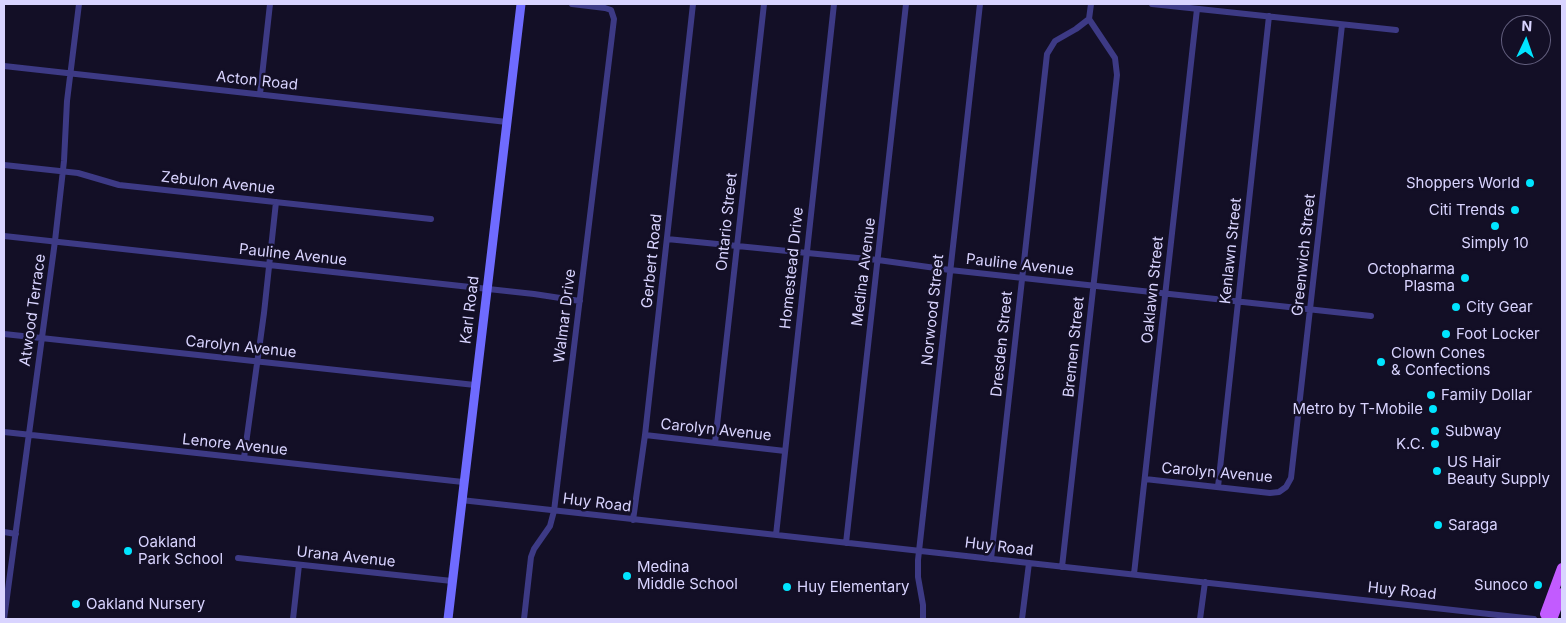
<!DOCTYPE html>
<style>
body{margin:0}
#map{position:relative;width:1566px;height:623px;overflow:hidden;background:#130f26;font-family:Inter,sans-serif}
canvas{display:block}
.frame{position:absolute;inset:0;border:5px solid #d9d4ff;pointer-events:none}
.north{position:absolute;left:1501px;top:15px;width:50px;height:50px;box-sizing:border-box;background:#130f26;border:1px solid #625e7d;border-radius:50%;rotate:3deg;font-size:14px;font-weight:700;line-height:20px;text-align:center;color:#d9d4ff}
.north::after{content:'';display:block;margin:auto;width:18px;height:22px;background:#00e5ff;clip-path:polygon(50% 0,100% 100%,50% 72%,0 100%)}
</style>
<div id="map">
<canvas width="1566" height="623"></canvas>
<div class="frame"></div>
<div class="north">N</div>
</div>
<script>
const ctx = document.querySelector('canvas').getContext('2d');
ctx.lineJoin = 'round';
const toPath = rows => new Path2D(rows.map(r => 'M' + r).join(''));
function strokePath(path, color, width, dash) { ctx.strokeStyle = color; ctx.lineWidth = width; ctx.lineCap = dash ? 'butt' : 'round'; ctx.setLineDash(dash || []); ctx.stroke(path); }
function write(font, color, halo, rows, align = 'center') {
  ctx.font = font + ' Inter,sans-serif'; ctx.lineWidth = 5; ctx.setLineDash([]); ctx.textBaseline = 'middle'; ctx.strokeStyle = halo; ctx.fillStyle = color; for (const [text, x, y, turn = 0] of rows) {
    ctx.save(); ctx.translate(x, y); ctx.rotate((+turn || 0) * Math.PI / 180); ctx.textAlign = isNaN(turn) ? turn : align; if (halo) ctx.strokeText(text, 0, 0); ctx.fillText(text, 0, 0); ctx.restore();
  }
}
const minor = toPath([
 [1152,4,1396,30],
 [4,66,507,122],
 [260,94,270,4],
 [4,165,78,173,119,185,431,219],
 [4,236,534,294,580,301],
 [667,239,878,260,950,270,1371,316],
 [4,334,475,385],
 [4,432,463,482],
 [645,435,785,451],
 [715,443,764,4],
 [244,458,264,313,276,202],
 [1145,479,1270,493,1279,492,1286,487,1291,478,1342,25],
 [1218,487,1269,16],
 [461,500,1534,619],
 [633,520,645,435,693,4],
 [4,532,16,534],
 [776,535,834,4],
 [846,543,906,4],
 [238,558,452,581],
 [991,559,1047,54,1055,41,1076,29,1089,19,1091,4],
 [1062,567,1117,75,1115,58,1089,19],
 [1134,574,1197,9],
 [4,619,55,241,64,161,67,101,79,4],
 [293,619,299,565],
 [524,619,531,557,534,549,550,526,554,511,614,19,611,10,605,8,572,4],
 [923,619,923,605,918,577,918,560,980,4],
 [1022,619,1029,563],
 [1200,619,1205,582]
]);
const secondary = toPath([
 [448,619,521,4]
]);
const primary = toPath([
 [1548,619,1545,614,1562,568],
 [1548,619,1553,617,1562,593]
]);
const markers = [
 [1530,183,5,"#00e5ff"],
 [1515,210,5,"#00e5ff"],
 [1495,226,5,"#00e5ff"],
 [1465,278,5,"#00e5ff"],
 [1456,307,5,"#00e5ff"],
 [1446,334,5,"#00e5ff"],
 [1381,362,5,"#00e5ff"],
 [1431,395,5,"#00e5ff"],
 [1433,409,5,"#00e5ff"],
 [1435,431,5,"#00e5ff"],
 [1435,444,5,"#00e5ff"],
 [1437,471,5,"#00e5ff"],
 [1438,525,5,"#00e5ff"],
 [128,551,5,"#00e5ff"],
 [627,576,5,"#00e5ff"],
 [1538,585,5,"#00e5ff"],
 [787,587,5,"#00e5ff"],
 [76,604,5,"#00e5ff"]
];
const streetNames = [
 ["Acton Road",257,81,6],
 ["Zebulon Avenue",218,183,6],
 ["Ontario Street",727,222,-84],
 ["Kenlawn Street",1231,251,-84],
 ["Pauline Avenue",293,255,6],
 ["Greenwich Street",1304,255,-84],
 ["Gerbert Road",652,261,-84],
 ["Pauline Avenue",1020,265,6],
 ["Homestead Drive",792,268,-84],
 ["Medina Avenue",864,272,-83],
 ["Oaklawn Street",1153,290,-84],
 ["Atwood Terrace",33,310,-82],
 ["Karl Road",470,310,-83],
 ["Norwood Street",933,310,-84],
 ["Walmar Drive",565,316,-83],
 ["Dresden Street",1002,344,-84],
 ["Carolyn Avenue",241,347,6],
 ["Bremen Street",1074,347,-84],
 ["Carolyn Avenue",716,430,6],
 ["Lenore Avenue",235,445,6],
 ["Carolyn Avenue",1217,473,5],
 ["Huy Road",597,503,7],
 ["Huy Road",999,547,7],
 ["Urana Avenue",346,557,6],
 ["Huy Road",1402,591,6]
];
const poiNames = [
 ["Shoppers World",1520,183,"right"],
 ["Citi Trends",1505,210,"right"],
 ["Simply 10",1495,243,"center"],
 ["Octopharma",1455,269,"right"],
 ["Plasma",1455,286,"right"],
 ["City Gear",1466,307],
 ["Foot Locker",1456,334],
 ["Clown Cones",1391,353],
 ["& Confections",1391,370],
 ["Family Dollar",1441,395],
 ["Metro by T-Mobile",1423,409,"right"],
 ["Subway",1445,431],
 ["K.C.",1425,444,"right"],
 ["US Hair",1447,462],
 ["Beauty Supply",1447,479],
 ["Saraga",1448,525],
 ["Oakland",138,542],
 ["Park School",138,559],
 ["Medina",637,567],
 ["Middle School",637,584],
 ["Sunoco",1528,585,"right"],
 ["Huy Elementary",797,587],
 ["Oakland Nursery",86,604]
];
strokePath(minor, '#3d3a85', 6);
strokePath(secondary, '#6f6bff', 9);
strokePath(primary, '#c25bff', 10);
for (const [x, y, r, color] of markers) { const dot = new Path2D(); dot.arc(x, y, r, 0, 2 * Math.PI); ctx.fillStyle = color; ctx.fill(dot); strokePath(dot, '#130f26', 2); }
write('15px', '#d9d4ff', '#130f26', streetNames);
write('15px', '#d9d4ff', '#130f26', poiNames, 'left');
</script>
